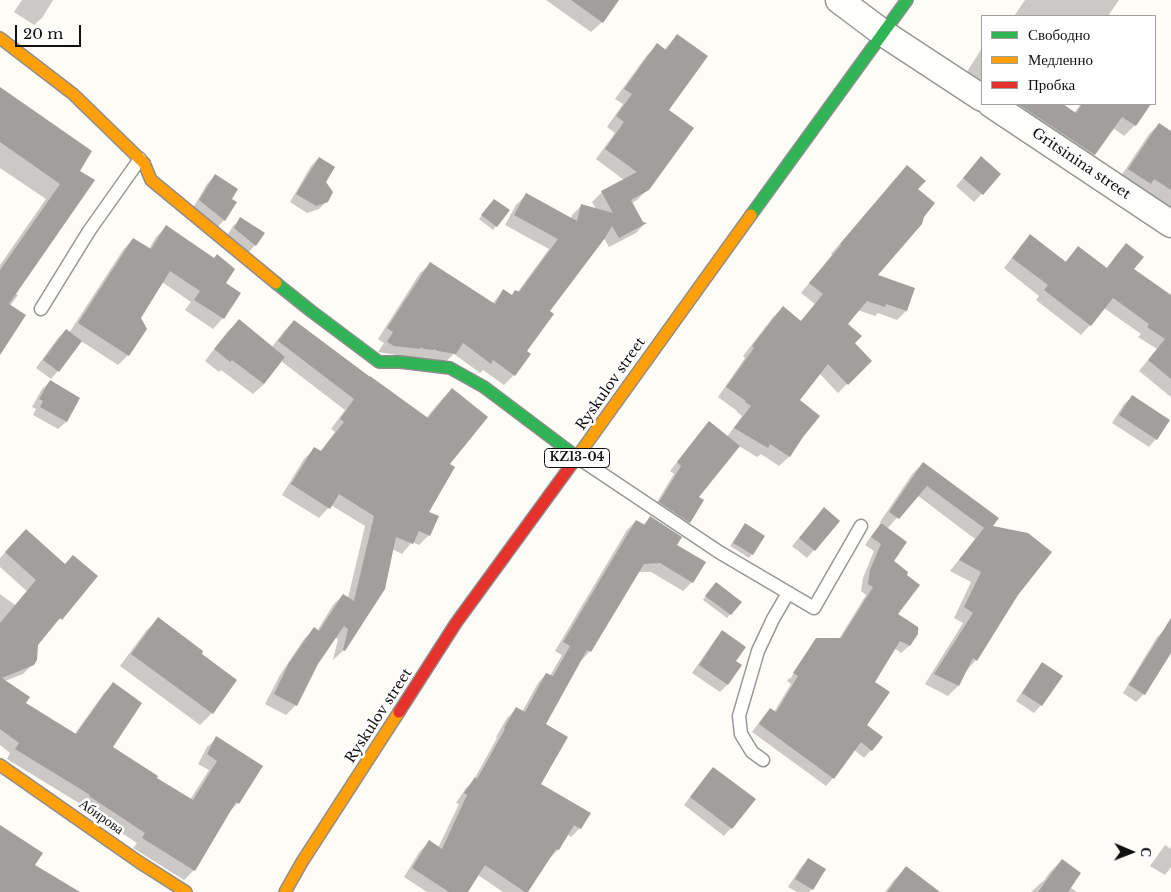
<!DOCTYPE html>
<meta charset="utf-8">
<style>
body{margin:0}
#map{position:relative;width:1171px;height:892px;overflow:hidden;background:#fdfcf7;font-family:"Libre Baskerville",serif}
canvas{display:block}
.legend{position:absolute;left:981px;top:15px;width:175px;height:90px;box-sizing:border-box;background:#fff;border:1px solid #a0a0a0;margin:0;padding:6px 9px;list-style:none;font-size:15px;color:#111}
.legend li{display:flex;align-items:center;gap:10px;height:25px}
.legend b{width:25px;border:1px solid #a0a0a0}
.north{position:absolute;left:1106px;top:827px;width:50px;height:50px;-webkit-text-stroke:4px #fff;paint-order:stroke;rotate:91deg;font-size:14px;font-weight:700;line-height:20px;text-align:center;color:#111}
.north::after{content:'';display:block;margin:auto;width:18px;height:22px;background:#111;clip-path:polygon(50% 0,100% 100%,50% 72%,0 100%)}
.scale{position:absolute;left:15px;top:25px;width:66px;height:22px;box-sizing:border-box;border:2px solid #111;border-top:0;padding-left:6px;font-size:15px;line-height:18px;white-space:nowrap;color:#111;-webkit-text-stroke:4px #fff;paint-order:stroke}
</style>
<div id="map">
<canvas width="1171" height="892"></canvas>
<ul class="legend">
<li><b style="height:6px;background:#30b455"></b>Свободно</li>
<li><b style="height:6px;background:#ff9f0a"></b>Медленно</li>
<li><b style="height:6px;background:#e5322d"></b>Пробка</li>
</ul>
<div class="north">С</div>
<div class="scale">20 m</div>
</div>
<script>
const ctx = document.querySelector('canvas').getContext('2d');
ctx.lineJoin = 'round';
function fillPath(path, color) { ctx.fillStyle = color; ctx.fill(path, 'evenodd'); }
const toPath = rows => new Path2D(rows.map(r => 'M' + r).join(''));
function strokePath(path, color, width, dash) { ctx.strokeStyle = color; ctx.lineWidth = width; ctx.lineCap = dash ? 'butt' : 'round'; ctx.setLineDash(dash || []); ctx.stroke(path); }
function write(font, color, halo, rows, align = 'center') {
  ctx.font = font + ' "Libre Baskerville",serif'; ctx.lineWidth = 5; ctx.setLineDash([]); ctx.textBaseline = 'middle'; ctx.strokeStyle = halo; ctx.fillStyle = color; for (const [text, x, y, turn = 0] of rows) {
    ctx.save(); ctx.translate(x, y); ctx.rotate((+turn || 0) * Math.PI / 180); ctx.textAlign = isNaN(turn) ? turn : align; if (halo) ctx.strokeText(text, 0, 0); ctx.fillText(text, 0, 0); ctx.restore();
  }
}
const shadow = toPath([
 [22,0,53,0,42,18,34,25,14,12],
 [546,0,617,0,602,22,591,32],
 [1025,0,1119,0,1108,16,1014,16],
 [677,35,668,110,648,189,637,200,632,203,642,223,645,223,636,233,609,247,604,238,549,312,526,351,529,354,514,375,504,385,483,370,480,373,454,354,444,363,378,352,384,343,378,339,420,273,430,264,492,304,503,291,511,296,517,293,549,249,505,225,516,205,526,195,571,219,572,215,582,205,596,209,592,202,602,192,624,180,596,159,615,133,607,127,623,104,615,99,647,55,657,45,664,50],
 [982,48,982,86,965,75],
 [0,89,78,172,15,293,18,295,10,306,0,350,0,265,46,199,0,168],
 [998,104,1061,104,1074,113,1081,104,1098,104,1105,109,1109,104,1150,104,1135,125,1124,136,1113,128,1094,155,1084,165],
 [1159,124,1171,132,1171,219,1119,179,1149,134],
 [319,158,327,201,319,209,307,213,290,202,311,166],
 [974,166,1000,174,974,202,956,186],
 [215,176,230,199,224,220,217,228,193,208,207,184],
 [898,176,917,189,876,276,906,311,897,320,878,313,875,316,858,310,846,324,854,343,870,361,838,393,819,373,798,400,802,436,789,457,779,466,761,454,757,457,739,446,698,497,689,522,682,530,652,510,674,474,670,471,702,430,709,423,727,437,742,416,737,412,737,411,718,397,745,358,743,356,773,317,783,308,800,322,815,304,801,293,832,255,831,254],
 [490,204,496,226,493,230,479,219],
 [241,219,255,245,248,253,227,236,233,226],
 [166,227,225,284,223,318,213,329,185,310,191,302,162,282,139,318,128,355,118,365,81,341,58,371,51,379,36,368,58,338,66,330,69,333,123,250,133,239,149,249,156,237],
 [1030,236,1065,262,1078,247,1106,269,1117,254,1127,245,1133,270,1171,297,1171,397,1139,371,1157,349,1138,337,1141,334,1104,308,1090,325,1081,335,1036,300,1039,296,1004,268,1021,246],
 [239,321,272,347,284,331,294,321,426,418,442,399,452,389,448,464,427,512,429,535,419,545,412,542,402,554,392,549,344,650,333,660,338,639,335,637,317,663,296,705,286,715,265,704,280,675,304,639,314,629,317,631,333,605,343,595,348,598,365,526,331,505,319,518,282,495,304,459,314,449,320,452,335,432,331,429,345,410,281,361,264,384,253,394,221,370,219,372,205,361,228,331],
 [50,382,79,399,66,422,58,429,33,415,36,409,32,407,42,389],
 [1132,397,1156,439,1149,447,1112,423,1124,404],
 [923,463,990,526,1017,594,976,660,966,671,958,686,948,696,925,684,963,623,954,618,971,582,950,571,975,539,917,495,887,529,893,561,896,615,919,629,909,646,901,653,894,648,873,682,865,725,871,750,864,758,854,750,833,778,826,786,752,732,763,717,771,709,774,712,791,684,787,681,789,678,790,679,813,645,811,645,817,639,839,639,866,595,861,591,863,578,874,551,865,545,874,532,882,524,880,522,913,473],
 [650,517,676,545,692,582,683,591,651,572,638,572,590,651,582,660,580,659,544,725,539,784,580,828,571,837,567,834,558,850,549,859,526,892,503,892,478,875,466,892,427,892,404,877,420,851,429,842,438,848,459,804,456,803,466,788,472,783,497,738,496,737,507,718,516,709,522,712,538,683,546,674,550,676,562,655,555,651,627,530,636,521,643,525],
 [817,517,839,521,807,558,792,546],
 [745,525,752,554,749,558,730,546,742,528],
 [16,541,69,609,59,620,0,567,0,558],
 [712,587,740,602,727,618,703,600],
 [0,594,49,630,37,645,33,664,23,674,5,681,24,704,74,735,104,693,113,684,111,747,155,778,190,800,209,770,198,764,207,747,217,738,238,803,230,811,194,870,184,880,133,848,137,843,81,806,82,805,7,759,10,753,0,745],
 [158,619,200,654,236,680,212,713,200,725,120,666,146,631],
 [1165,630,1171,634,1171,651,1144,694,1136,702,1123,693,1157,637],
 [722,632,735,661,740,665,727,685,720,692,692,673,715,640],
 [1043,664,1041,705,1034,713,1016,701,1035,672],
 [714,768,731,828,724,836,684,805,706,776],
 [1165,845,1171,849,1171,867,1165,875,1150,866],
 [808,860,812,889,809,892,797,892,788,887,801,867],
 [1062,860,1070,887,1077,892,1031,892,1042,882,1043,882,1050,872],
 [906,868,938,892,885,892,894,880]
]);
const building = toPath([
 [571,0,619,0,603,23],
 [677,34,708,56,669,110,694,128,649,190,631,200,643,222,647,223,619,238,612,226,605,238,550,311,554,314,527,351,531,354,515,376,493,360,491,364,463,343,456,354,438,351,434,349,433,350,424,349,421,347,420,349,394,346,387,342,393,332,387,328,430,262,495,304,503,289,512,295,515,290,519,292,558,239,514,215,526,193,577,221,581,204,613,213,601,191,637,172,605,149,624,122,616,116,632,94,624,89,657,43,666,50],
 [0,87,92,151,80,171,95,180,9,304,26,315,0,355,0,270,60,184,0,142],
 [1018,104,1063,104,1076,113,1082,104,1151,104,1136,126,1122,117,1095,155],
 [1159,123,1171,131,1171,190,1154,179,1151,184,1128,169],
 [981,156,1001,174,983,195,963,178],
 [319,157,335,167,326,182,333,192,328,202,316,206,296,194],
 [907,165,926,181,918,189,935,203,924,217,922,224,878,275,915,288,907,311,886,304,885,307,867,301,848,324,862,336,855,343,872,361,848,385,828,364,800,400,820,416,803,437,790,457,770,444,768,448,734,428,751,406,745,402,746,401,726,387,754,348,752,346,783,306,801,321,823,294,809,283,841,245,840,244],
 [215,174,238,189,232,199,237,202,225,221,199,200],
 [494,199,510,210,497,227,481,215],
 [240,217,265,233,256,246,234,228],
 [166,225,214,258,217,254,235,269,226,283,241,293,224,319,194,300,200,291,170,271,141,318,147,329,129,356,78,323,133,238,151,249],
 [1030,234,1066,262,1078,246,1107,268,1126,243,1144,257,1134,269,1171,295,1171,379,1148,360,1165,339,1147,327,1149,324,1113,298,1091,326,1044,290,1048,285,1012,258],
 [239,319,285,357,264,384,232,360,230,362,214,349],
 [294,320,370,377,370,376,428,418,452,388,488,417,450,464,455,467,429,512,439,516,430,536,419,531,413,544,396,537,385,589,345,651,343,650,348,629,344,626,318,664,297,706,274,694,289,663,314,627,319,631,343,594,354,601,374,516,339,494,330,509,291,484,314,447,321,451,344,422,340,419,354,399,278,341],
 [66,329,82,341,59,372,43,360],
 [50,380,80,398,67,422,40,407,43,401,39,399],
 [1132,395,1170,420,1157,440,1119,415],
 [709,421,740,446,699,497,704,500,690,523,659,502,681,466,677,462],
 [923,462,999,518,993,526,1028,533,1052,552,1018,595,977,661,973,658,959,686,934,674,973,613,964,607,981,572,959,560,984,528,927,486,899,519,889,512],
 [824,507,840,521,815,551,799,538],
 [650,516,682,537,677,545,706,562,693,583,660,563,644,564,591,652,587,650,546,724,568,737,541,784,591,813,581,829,574,825,559,850,556,849,528,892,525,892,485,865,468,892,449,892,412,868,429,840,442,849,467,795,464,793,475,777,477,779,505,729,504,728,516,707,525,712,546,673,553,676,570,646,563,642,636,520,645,525],
 [745,523,765,536,753,555,733,543],
 [881,523,907,542,894,561,908,572,907,575,920,585,898,614,918,627,918,634,910,646,900,641,875,682,890,692,867,725,883,737,872,751,861,742,834,779,759,724,770,708,776,712,798,676,793,673,816,638,841,638,873,587,868,584,870,570,881,544,871,537],
 [26,529,65,564,73,555,98,576,62,620,60,618,38,645,37,660,34,665,2,678,30,697,26,703,76,734,113,682,142,703,113,747,158,776,157,778,193,800,217,761,207,754,216,736,263,766,239,804,236,802,195,871,142,838,145,833,89,796,90,795,15,749,19,743,0,729,0,623,36,580,5,552],
 [716,582,742,602,731,615,705,596],
 [158,617,203,651,202,654,237,680,213,714,131,654],
 [1171,618,1171,653,1145,695,1129,685],
 [722,630,746,647,736,661,742,665,728,685,699,665],
 [1042,662,1063,676,1042,706,1022,693],
 [713,767,756,799,732,829,690,797],
 [0,825,43,853,35,865,80,892,0,892],
 [808,858,826,869,813,890,795,879],
 [1062,859,1081,873,1068,892,1038,892],
 [906,866,940,892,887,892]
]);
const lane = toPath([
 [41,309,89,231,140,159],
 [577,457,719,552,814,608,861,526],
 [763,760,752,752,741,734,739,716,758,651,773,619,788,593]
]);
const street = toPath([
 [839,0,883,33,982,98],
 [991,104,1171,224]
]);
const fast = toPath([
 [751,215,907,0],
 [276,283,311,311,379,362,400,362,450,368,484,387,577,457]
]);
const slow = toPath([
 [0,38,73,94,144,163,151,180,276,283],
 [577,457,751,215],
 [0,765,139,862,186,892],
 [285,892,302,862,399,712]
]);
const jam = toPath([
 [399,712,456,623,577,457]
]);
const shields = [
 [577,458,65]
];
const shieldNames = [
 ["KZ13-04",577,458]
];
const streetNames = [
 ["Gritsinina street",1081,164,34],
 ["Ryskulov street",611,384,-55],
 ["Ryskulov street",379,716,-57],
 ["Абирова",101,817,35]
];
fillPath(shadow, '#0003');
fillPath(building, '#a19f9c');
strokePath(lane, '#979795', 15);
strokePath(street, '#979795', 29);
strokePath(fast, '#8e8d8b', 14);
strokePath(slow, '#8e8d8b', 14);
strokePath(jam, '#8e8d8b', 14);
strokePath(lane, '#fffffe', 12);
strokePath(street, '#fffffe', 26);
strokePath(fast, '#30b455', 11);
strokePath(slow, '#ff9f0a', 11);
strokePath(jam, '#e5322d', 11);
for (const [x, y, w] of shields) { const box = new Path2D(); box.roundRect(x - w / 2, y - 9.5, w, 19, 4); ctx.fillStyle = '#fff'; ctx.fill(box); strokePath(box, '#111', 1); }
write('bold 12px', '#111', null, shieldNames);
write('14px', '#111', '#fff', streetNames);
</script>
